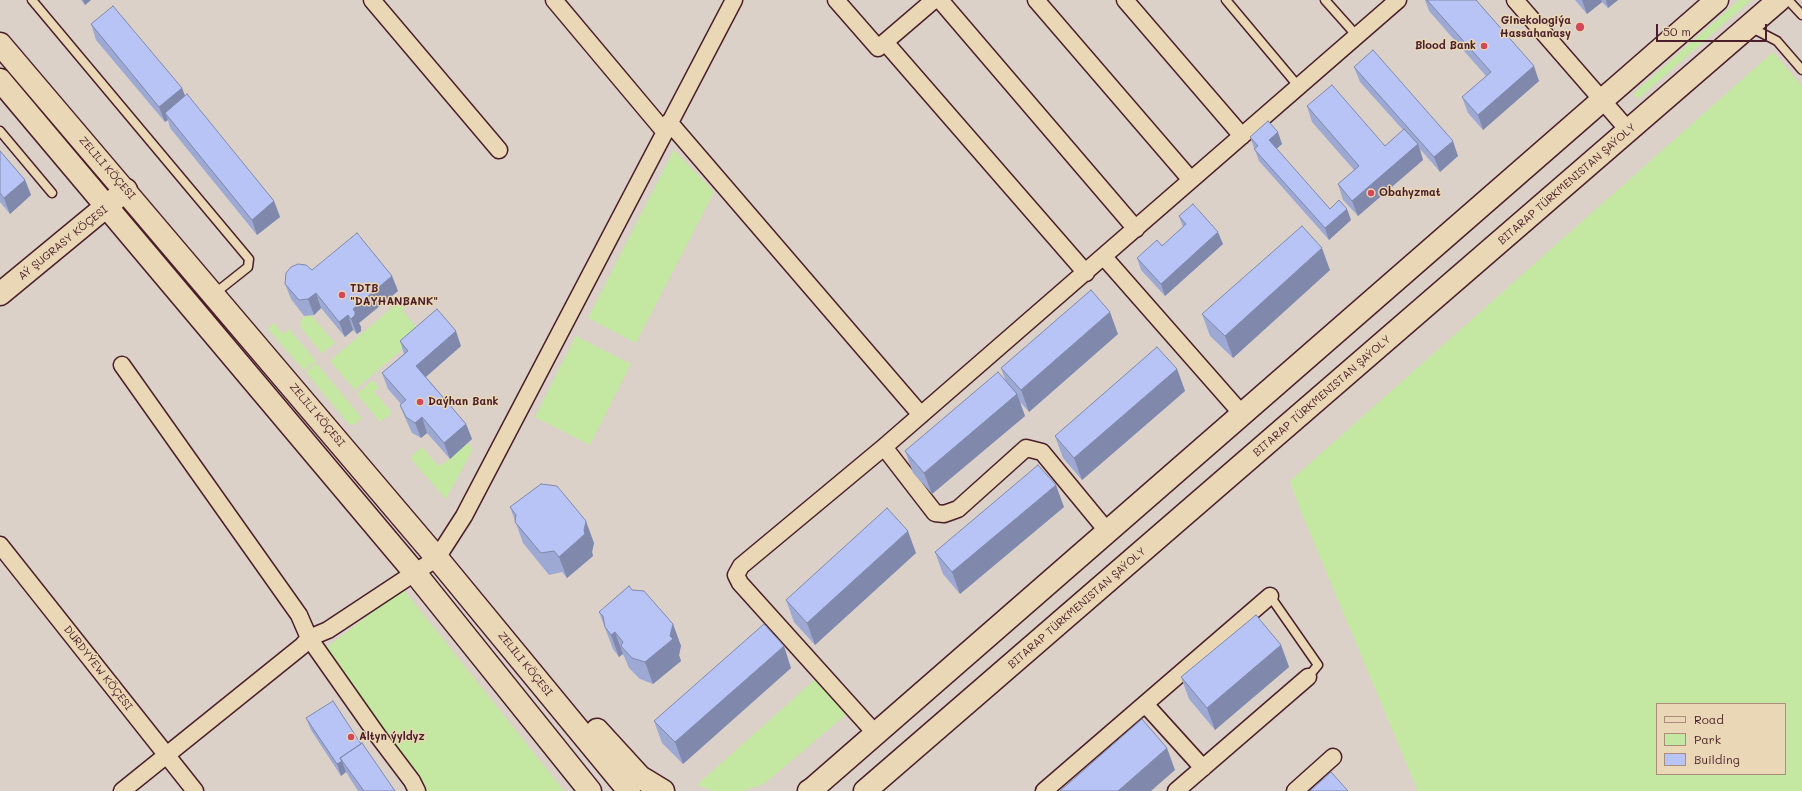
<!DOCTYPE html>
<meta charset="utf-8">
<style>
body{margin:0}
#map{position:relative;width:1802px;height:791px;overflow:hidden;background:#dbd1c8;font-family:Mali,sans-serif}
canvas{display:block}
.legend{position:absolute;left:1656px;top:703px;width:130px;height:72px;box-sizing:border-box;background:#ead7b5;border:1px solid #aa8d7e;margin:0;padding:5px 7px;list-style:none;font-size:12px;color:#4a1f2b}
.legend li{display:flex;align-items:center;gap:8px;height:20px}
.legend b{width:20px;border:1px solid #aa8d7e}
.scale{position:absolute;left:1656px;top:24px;width:111px;height:18px;box-sizing:border-box;border:2px solid #4a1f2b;border-top:0;padding-left:5px;font-size:12px;line-height:14px;white-space:nowrap;color:#4a1f2b;-webkit-text-stroke:3px #ead7b5;paint-order:stroke}
</style>
<div id="map">
<canvas width="1802" height="791"></canvas>
<ul class="legend">
<li><b style="height:5px;background:#ead7b5"></b>Road</li>
<li><b style="height:11px;background:#c4e8a1"></b>Park</li>
<li><b style="height:11px;background:#b7c4f5"></b>Building</li>
</ul>
<div class="scale">50 m</div>
</div>
<script>
const ctx = document.querySelector('canvas').getContext('2d');
ctx.lineJoin = 'round';
function fillPath(path, color) { ctx.fillStyle = color; ctx.fill(path, 'evenodd'); }
const toPath = rows => new Path2D(rows.map(r => 'M' + r).join(''));
function strokePath(path, color, width, dash) { ctx.strokeStyle = color; ctx.lineWidth = width; ctx.lineCap = dash ? 'butt' : 'round'; ctx.setLineDash(dash || []); ctx.stroke(path); }
function write(font, color, halo, rows, align = 'center') {
  ctx.font = font + ' Mali,sans-serif'; ctx.lineWidth = 3; ctx.setLineDash([]); ctx.textBaseline = 'middle'; ctx.strokeStyle = halo; ctx.fillStyle = color; for (const [text, x, y, turn = 0] of rows) {
    ctx.save(); ctx.translate(x, y); ctx.rotate((+turn || 0) * Math.PI / 180); ctx.textAlign = isNaN(turn) ? turn : align; if (halo) ctx.strokeText(text, 0, 0); ctx.fillText(text, 0, 0); ctx.restore();
  }
}
const green = toPath([
 [1739,0,1751,0,1638,99,1633,94],
 [1773,52,1802,86,1802,791,1418,791,1302,514,1290,481],
 [1657,704,1785,704,1785,774,1657,774],
 [674,150,714,192,636,343,588,318],
 [401,300,406,306,402,310,421,333,355,390,330,361],
 [310,314,335,343,322,353,301,328,301,320,304,316,307,317],
 [274,323,283,334,289,329,316,361,304,370,268,329],
 [576,336,631,364,590,445,535,417],
 [316,363,362,418,354,425,349,424,306,372],
 [373,380,379,388,374,392,392,413,380,422,357,394],
 [468,443,473,449,446,499,410,458,422,447,438,466,446,462],
 [403,589,564,791,419,791,318,654],
 [820,675,850,711,764,784,742,791,714,791,697,785]
]);
const lane = toPath([
 [32,0,249,259,248,267,214,294],
 [1226,0,1299,87],
 [1325,0,1357,36],
 [1788,0,1802,15],
 [1750,27,1777,41,1802,70],
 [0,131,52,193],
 [1270,596,1318,665,1308,677]
]);
const street = toPath([
 [372,0,499,150],
 [554,0,664,131],
 [836,0,878,48,934,0],
 [940,0,1136,229],
 [1036,0,1191,180],
 [1125,0,1242,136],
 [1515,0,1629,131],
 [885,42,1086,273],
 [669,122,921,415],
 [1104,257,1242,414],
 [122,365,299,615,309,638,378,736,412,781,417,791],
 [884,447,935,513,944,514,958,509,1026,448,1042,452,1108,532],
 [0,545,195,791],
 [1145,704,1203,768],
 [876,734,740,583,736,575,741,566,884,447,1398,0],
 [122,791,302,646,309,638,328,630,437,558,464,516,734,0],
 [1044,791,1270,596],
 [1176,791,1308,677],
 [1295,791,1333,757]
]);
const secondary = toPath([
 [0,294,126,190],
 [810,791,1717,0],
 [865,791,1779,0]
]);
const primary = toPath([
 [0,44,437,558,629,791],
 [0,80,415,573,590,791],
 [597,730,640,777,663,791],
 [809,791,811,790]
]);
const wall = toPath([
 [81,0,91,0,85,5],
 [1425,0,1476,0,1539,81,1483,130,1468,113,1462,97,1486,76,1429,11],
 [1575,0,1618,0,1608,8,1602,2,1587,14],
 [91,24,182,88,185,96,274,201,280,217,257,235,170,128,168,120,165,122,96,40],
 [1354,67,1458,156,1440,172,1420,149,1423,160,1358,216,1343,200,1338,184,1354,170,1312,122,1307,106,1385,146,1403,130,1360,82],
 [1250,137,1282,144,1276,149,1330,209,1351,220,1329,240,1259,161],
 [0,151,25,180,31,195,10,214,0,202],
 [1179,216,1223,244,1165,296,1141,270,1137,258,1162,246,1183,227],
 [312,270,392,276,398,291,359,323,361,327,361,331,357,334,353,330,345,337,321,308,314,315,304,316,291,299,285,284],
 [1330,270,1233,358,1210,336,1202,314],
 [1118,334,1029,412,1020,402,1025,416,932,494,913,473,905,451,1006,382,1001,368],
 [400,341,461,346,426,377,466,424,472,439,450,459,427,433,421,438,412,433,406,420,400,405,401,404,388,389,382,373,404,354],
 [1177,369,1185,391,1082,480,1063,458,1055,436],
 [510,507,594,543,592,552,593,556,567,578,562,572,549,575,523,543],
 [1064,507,960,594,943,574,935,552],
 [916,553,815,645,794,622,786,600],
 [632,590,673,624,681,646,679,655,681,661,653,684,640,679,629,668,623,654,619,657,613,649,599,612],
 [1281,645,1289,667,1215,730,1189,699,1181,677],
 [791,668,683,764,662,743,654,721],
 [306,718,361,744,395,791,358,791,346,772,341,776,311,730]
]);
const shadedWall = toPath([
 [83,0,91,0,85,5],
 [1582,0,1601,0,1602,2,1587,14],
 [1606,0,1618,0,1608,8],
 [1534,66,1539,81,1483,130,1478,115],
 [182,88,188,104,165,113,168,120,165,122,159,107],
 [1278,132,1282,144,1273,152,1269,140],
 [1453,141,1458,156,1440,172,1434,157],
 [1418,144,1423,160,1358,216,1352,201],
 [25,180,31,195,10,214,4,198],
 [274,201,280,217,257,235,252,220],
 [1347,209,1351,220,1329,240,1325,228],
 [1218,232,1223,244,1165,296,1161,284],
 [1322,248,1330,270,1233,358,1225,336],
 [392,276,398,291,359,323,361,327,361,331,357,334,351,319,353,309],
 [316,293,321,308,314,315,308,299],
 [1110,312,1118,334,1029,412,1021,390],
 [348,315,353,330,345,337,339,322],
 [456,331,461,346,421,381,416,366],
 [1177,369,1185,391,1082,480,1074,458],
 [1017,394,1025,416,932,494,924,473],
 [422,417,427,433,421,438,415,423],
 [466,424,472,439,450,459,444,443],
 [1056,485,1064,507,960,594,952,572],
 [586,521,594,543,592,552,593,556,567,578,559,557,584,530],
 [908,531,916,553,815,645,807,623],
 [673,624,681,646,679,655,681,661,653,684,645,662,670,636],
 [615,632,623,654,619,657,611,635],
 [1281,645,1289,667,1215,730,1207,708],
 [784,646,791,668,683,764,675,742],
 [1167,748,1175,770,1151,791,1118,791],
 [342,761,346,772,341,776,337,764]
]);
const building = toPath([
 [1427,0,1476,0,1534,66,1478,115,1462,97,1491,72,1427,0],
 [113,6,182,88,159,107,91,24,113,6],
 [1373,50,1453,141,1434,157,1354,67,1373,50],
 [1332,85,1385,146,1404,129,1418,144,1352,201,1338,184,1359,166,1307,106,1332,85],
 [187,94,274,201,252,220,165,113,187,94],
 [1268,121,1278,132,1269,140,1330,209,1339,200,1347,209,1325,228,1254,149,1258,146,1250,137,1268,121],
 [0,151,25,180,4,198,0,193,0,151],
 [1193,204,1218,232,1161,284,1137,258,1157,240,1162,246,1186,224,1179,216,1193,204],
 [1302,226,1322,248,1225,336,1202,314,1302,226],
 [357,233,392,276,353,309,355,312,355,315,351,319,348,315,339,322,316,293,308,299,299,300,285,284,286,273,291,267,298,264,306,265,312,270,357,233],
 [1091,290,1110,312,1021,390,1001,368,1091,290],
 [437,309,456,331,416,366,466,424,444,443,422,417,415,423,406,417,400,405,406,400,382,373,408,351,400,341,437,309],
 [1157,347,1177,369,1074,458,1055,436,1157,347],
 [998,372,1017,394,924,473,905,451,998,372],
 [1038,465,1056,485,952,572,935,552,1038,465],
 [541,484,557,486,586,521,584,530,585,534,559,557,554,551,541,553,515,522,516,515,510,507,541,484],
 [887,508,908,531,807,623,786,600,887,508],
 [629,586,632,590,644,591,673,624,670,636,673,639,645,662,632,658,621,646,623,642,615,632,611,635,605,627,603,616,599,612,629,586],
 [1256,615,1281,645,1207,708,1181,677,1256,615],
 [764,624,784,646,675,742,654,721,764,624],
 [333,701,361,744,340,758,342,761,337,764,306,718,333,701],
 [1142,719,1167,748,1118,791,1060,791,1142,719],
 [362,743,395,791,364,791,340,758,362,743],
 [1331,772,1348,791,1310,791,1331,772]
]);
const markers = [
 [1580,27,5,"#d1495b"],
 [1484,46,4,"#d1495b"],
 [1371,193,4,"#d1495b"],
 [342,295,4,"#d1495b"],
 [420,402,4,"#d1495b"],
 [351,737,4,"#d1495b"]
];
const poiNames = [
 ["Ginekologiýa",1571,21,"right"],
 ["Hassahanasy",1571,34,"right"],
 ["Blood Bank",1476,46,"right"],
 ["Obahyzmat",1379,193],
 ["TDTB",350,289],
 ["\"DAYHANBANK\"",350,302],
 ["Daýhan Bank",428,402],
 ["Altyn ýyldyz",359,737]
];
const streetNames = [
 ["ZELILI KÖÇESI",107,168,49],
 ["BITARAP TÜRKMENISTAN ŞAÝOLY",1567,184,-41],
 ["AÝ ŞUGRASY KÖÇESI",63,243,-39],
 ["BITARAP TÜRKMENISTAN ŞAÝOLY",1322,396,-41],
 ["ZELILI KÖÇESI",317,415,50],
 ["BITARAP TÜRKMENISTAN ŞAÝOLY",1077,608,-41],
 ["ZELILI KÖÇESI",525,664,51],
 ["DURDYÝEW KÖÇESI",98,668,52]
];
fillPath(green, '#c4e8a1');
strokePath(lane, '#4a1f2b', 11);
strokePath(street, '#4a1f2b', 19);
strokePath(secondary, '#4a1f2b', 25);
strokePath(primary, '#4a1f2b', 25);
strokePath(lane, '#ead7b5', 8);
strokePath(street, '#ead7b5', 16);
strokePath(secondary, '#ead7b5', 22);
strokePath(primary, '#ead7b5', 22);
fillPath(wall, '#9da9d3');
fillPath(shadedWall, '#8089ac');
fillPath(building, '#b7c4f5');
strokePath(building, '#8089ac', 1);
for (const [x, y, r, color] of markers) { const dot = new Path2D(); dot.arc(x, y, r, 0, 2 * Math.PI); ctx.fillStyle = color; ctx.fill(dot); strokePath(dot, '#ead7b5', 1.5); }
write('bold 11px', '#4a1f2b', '#ead7b5', poiNames, 'left');
write('11px', '#4a1f2b', '#ead7b5', streetNames);
</script>
